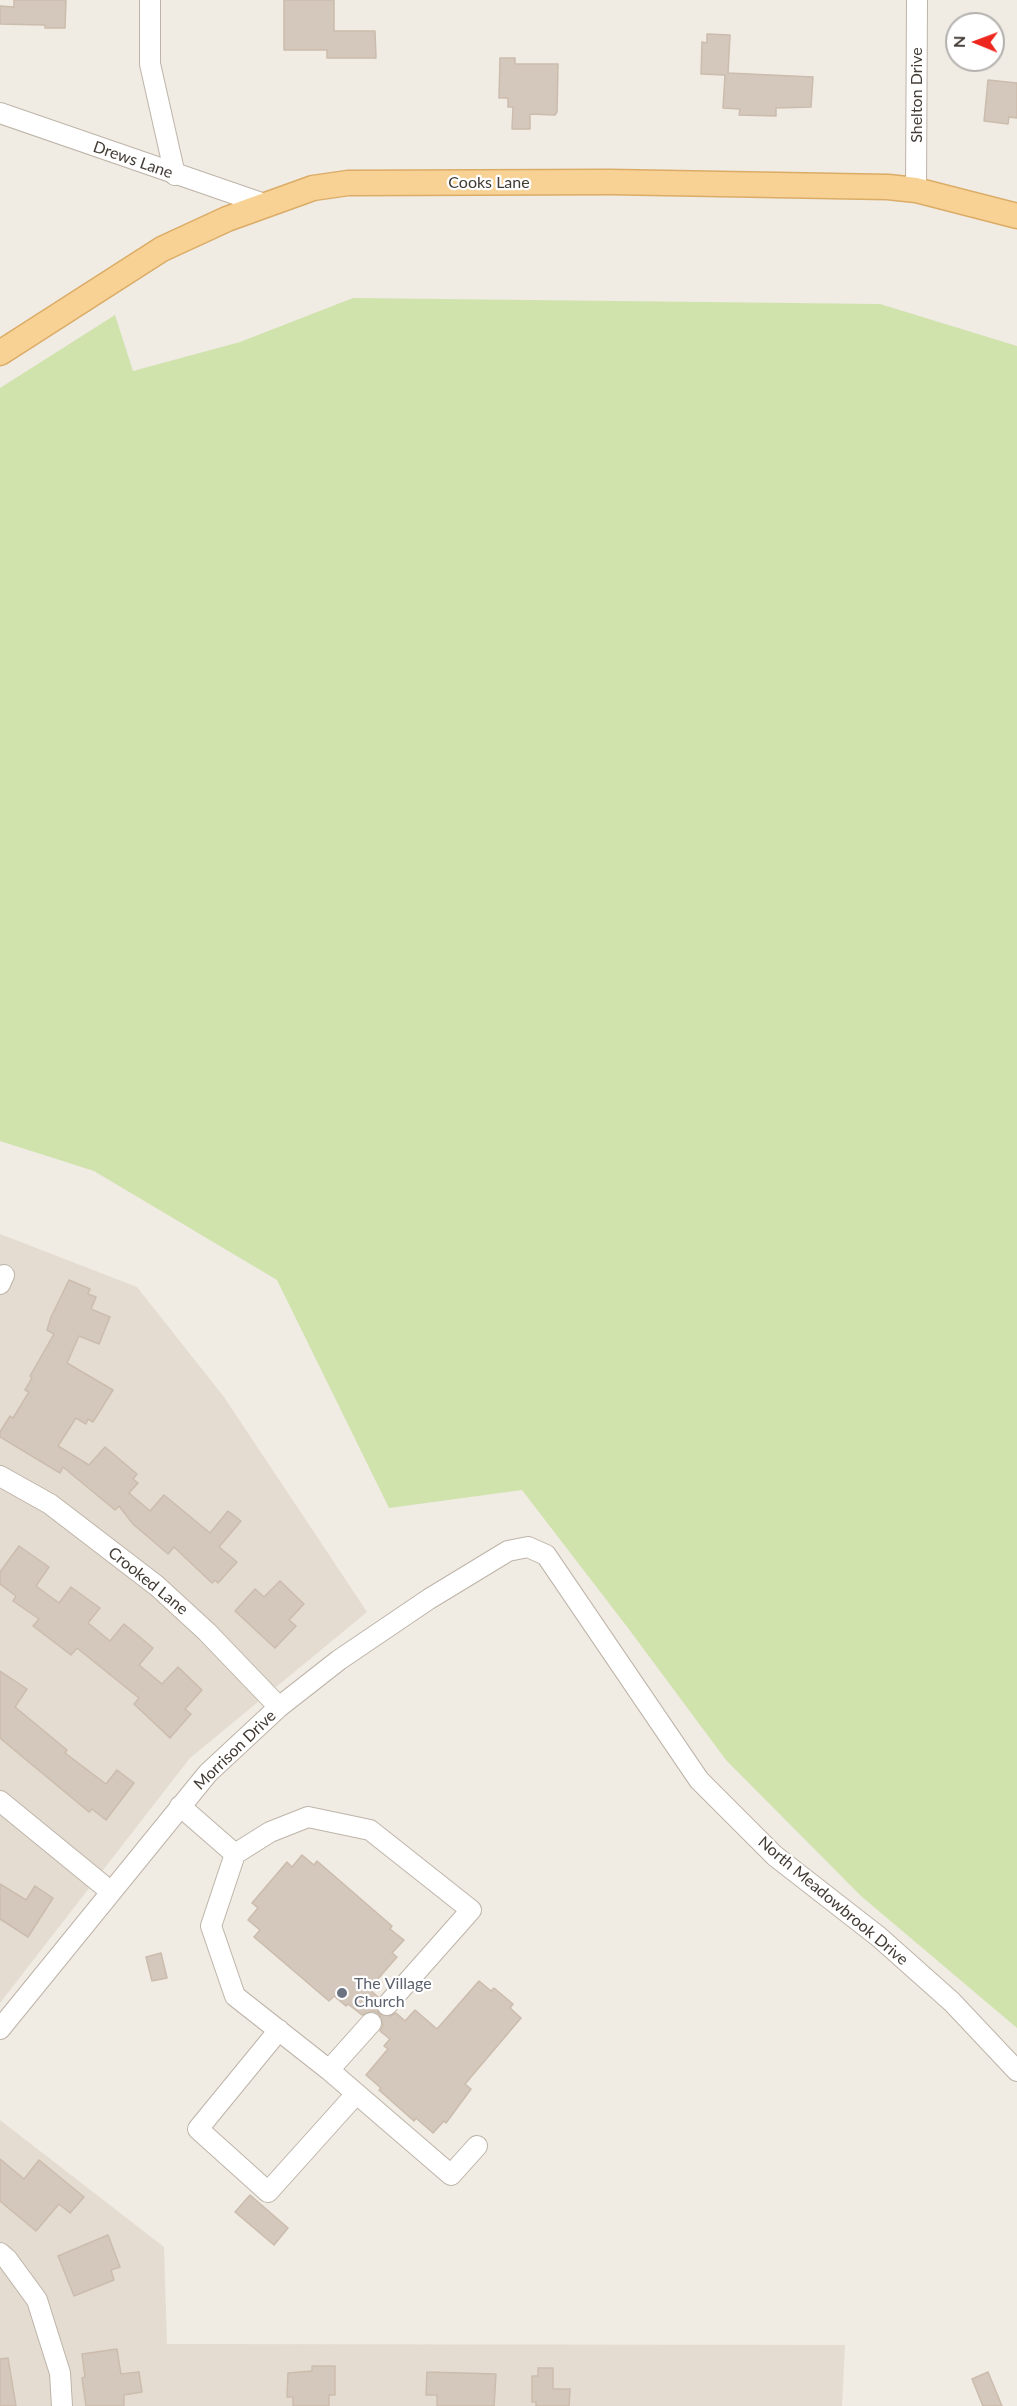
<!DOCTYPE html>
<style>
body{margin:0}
#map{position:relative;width:1017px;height:2406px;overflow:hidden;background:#f0ebe3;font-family:Lato,sans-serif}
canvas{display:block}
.north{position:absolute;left:945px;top:12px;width:60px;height:60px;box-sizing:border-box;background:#fff;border:2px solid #b3b1ae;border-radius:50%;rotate:271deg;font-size:16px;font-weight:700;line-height:24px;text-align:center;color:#423b34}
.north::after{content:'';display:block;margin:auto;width:21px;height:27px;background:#ed271e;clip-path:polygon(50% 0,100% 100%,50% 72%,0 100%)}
</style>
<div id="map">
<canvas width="1017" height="2406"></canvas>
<div class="north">N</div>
</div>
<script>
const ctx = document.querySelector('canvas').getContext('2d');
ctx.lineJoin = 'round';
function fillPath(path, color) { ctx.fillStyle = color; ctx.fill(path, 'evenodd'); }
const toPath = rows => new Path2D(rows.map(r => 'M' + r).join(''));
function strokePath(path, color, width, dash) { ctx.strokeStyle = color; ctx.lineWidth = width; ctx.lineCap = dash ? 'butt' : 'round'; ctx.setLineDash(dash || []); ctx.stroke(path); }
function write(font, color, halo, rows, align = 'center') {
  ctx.font = font + ' Lato,sans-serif'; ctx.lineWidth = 4.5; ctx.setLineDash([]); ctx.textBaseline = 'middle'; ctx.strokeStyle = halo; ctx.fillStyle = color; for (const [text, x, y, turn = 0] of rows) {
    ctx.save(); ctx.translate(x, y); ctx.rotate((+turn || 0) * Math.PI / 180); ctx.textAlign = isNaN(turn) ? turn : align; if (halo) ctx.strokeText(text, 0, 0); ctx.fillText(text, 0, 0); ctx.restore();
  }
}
const residential = toPath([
 [0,1234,137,1287,224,1397,367,1612,190,1758,0,2003],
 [0,2120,164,2247,167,2344,845,2345,842,2406,0,2406]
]);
const green = toPath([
 [353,298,880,304,1017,346,1017,2028,861,1896,726,1760,628,1628,522,1490,389,1508,277,1280,94,1171,0,1141,0,388,115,315,133,371,240,342]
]);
const building = toPath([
 [14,0,66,0,65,28,45,28,45,25,0,24,0,6,14,7,14,0],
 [284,0,334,0,334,31,375,31,376,58,327,58,327,50,284,50,284,0],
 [707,34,730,35,728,73,813,77,811,107,776,108,776,116,739,115,740,109,723,108,725,75,701,74,702,42,707,43,707,34],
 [500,58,515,58,515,64,558,64,557,112,555,115,530,114,530,129,512,129,513,107,508,107,508,98,499,98,500,58],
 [988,80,1017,83,1017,118,1009,117,1008,124,984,121,988,80],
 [69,1280,90,1289,88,1294,96,1297,91,1309,110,1317,99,1344,79,1336,67,1363,113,1390,93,1422,88,1419,86,1424,76,1418,58,1446,89,1465,105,1447,137,1474,133,1479,138,1483,129,1493,150,1511,164,1495,210,1533,228,1511,241,1521,219,1547,237,1562,218,1583,215,1580,212,1583,174,1547,168,1554,133,1524,119,1506,115,1510,63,1467,60,1473,0,1437,0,1432,10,1416,13,1418,29,1392,25,1390,32,1378,30,1376,54,1334,47,1330,51,1317,69,1280],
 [19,1546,49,1567,36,1586,59,1603,71,1587,100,1608,88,1623,110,1641,124,1624,153,1648,139,1665,162,1684,178,1667,202,1690,185,1709,191,1714,170,1738,134,1704,139,1698,77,1648,71,1655,33,1626,39,1619,13,1601,16,1596,0,1584,0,1572,19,1546],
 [280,1581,304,1604,289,1620,296,1626,275,1648,235,1611,255,1589,264,1597,280,1581],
 [0,1671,27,1689,15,1707,67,1750,65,1753,106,1784,117,1770,134,1783,106,1820,92,1809,89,1812,0,1738,0,1671],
 [302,1855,314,1865,317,1861,392,1926,390,1929,404,1940,392,1953,397,1957,369,1989,378,1997,376,2008,380,2014,390,2016,396,2013,405,2021,415,2010,437,2029,479,1981,491,1991,494,1988,513,2004,510,2008,521,2018,465,2084,471,2089,446,2123,444,2121,433,2133,416,2118,414,2121,379,2090,381,2088,366,2075,388,2049,384,2046,390,2039,380,2031,383,2025,379,2014,373,2011,362,2015,348,2004,346,2006,334,1996,329,2001,254,1937,260,1930,248,1920,258,1908,252,1903,287,1862,292,1867,302,1855],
 [0,1884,26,1900,35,1886,53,1898,28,1937,0,1919,0,1884],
 [161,1953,167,1978,152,1981,146,1957,161,1953],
 [0,2159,24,2179,39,2160,84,2197,70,2213,59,2204,36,2231,0,2201,0,2159],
 [250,2195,288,2228,274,2245,235,2212,250,2195],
 [108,2235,120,2267,111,2270,114,2280,74,2296,58,2256,108,2235],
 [117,2349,121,2374,139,2372,142,2392,124,2395,124,2406,86,2406,82,2378,85,2377,82,2354,117,2349],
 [8,2358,16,2406,0,2406,0,2359,8,2358],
 [312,2366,335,2366,335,2395,329,2395,329,2406,293,2406,293,2397,287,2397,288,2373,312,2371,312,2366],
 [538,2368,553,2368,553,2389,570,2389,569,2406,536,2406,536,2402,532,2402,532,2376,538,2376,538,2368],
 [427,2372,496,2374,494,2406,437,2406,437,2395,426,2395,427,2372],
 [988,2372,1002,2406,983,2406,972,2379,988,2372]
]);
const minor = toPath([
 [150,0,150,64,175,175],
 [0,113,267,205],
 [916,190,917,0],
 [0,1284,4,1275],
 [0,1476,50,1504,157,1586,207,1632,279,1707],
 [0,1801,110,1891],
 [180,1806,235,1854,211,1926,235,1996,329,2070,371,2023],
 [235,1854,270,1832,308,1817,370,1830,471,1910,387,2005],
 [0,2029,208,1773,279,1707,339,1660,429,1599,508,1551,528,1547,546,1555,699,1780,775,1856,879,1937,952,2002,1017,2071],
 [279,2030,198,2129,268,2192,356,2094],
 [329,2070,451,2175,477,2146],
 [0,2253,7,2259,37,2300,60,2373,62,2406]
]);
const major = toPath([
 [0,353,162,249,227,219,313,188,348,183,610,182,888,187,916,190,1017,216]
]);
const markers = [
 [342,1993,6,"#6b7280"]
];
const streetNames = [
 ["Shelton Drive",917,95,-90],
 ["Drews Lane",133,160,19],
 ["Cooks Lane",489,183],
 ["Crooked Lane",148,1581,39],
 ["Morrison Drive",235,1750,-44],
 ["North Meadowbrook Drive",833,1901,40]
];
const worshipNames = [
 ["The Village",354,1984],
 ["Church",354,2002]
];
fillPath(residential, '#e4dcd1');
fillPath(green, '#d0e3ad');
fillPath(building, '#d4c8bc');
strokePath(building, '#cbbcad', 1.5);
strokePath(minor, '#beb4a9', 22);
strokePath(major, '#dbac66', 27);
strokePath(minor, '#fff', 20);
strokePath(major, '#f8d195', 24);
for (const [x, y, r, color] of markers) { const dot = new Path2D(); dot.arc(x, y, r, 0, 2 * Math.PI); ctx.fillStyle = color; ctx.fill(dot); strokePath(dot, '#fff', 2); }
write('16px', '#423b34', '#fff', streetNames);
write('16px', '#5b616d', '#fff', worshipNames, 'left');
</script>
